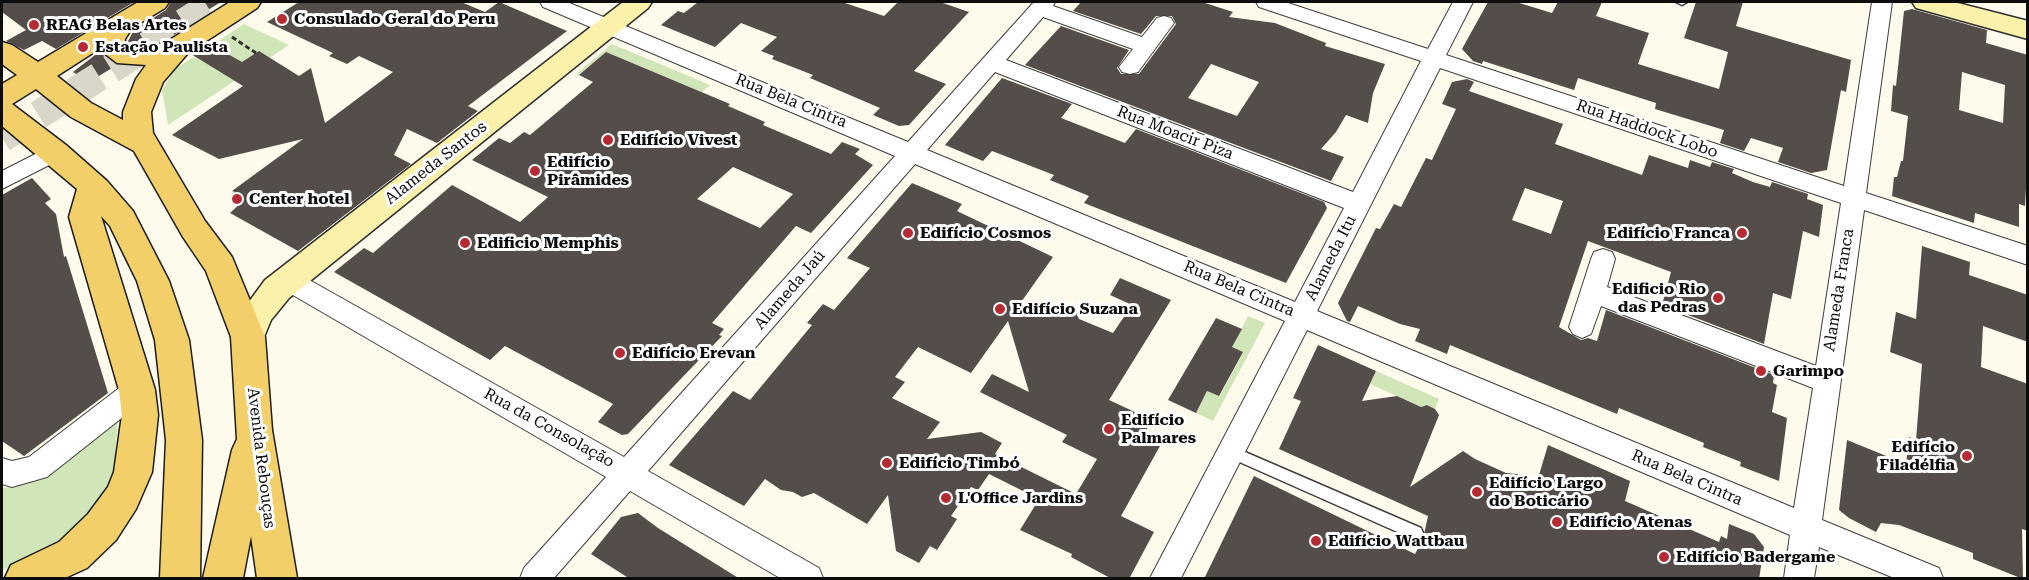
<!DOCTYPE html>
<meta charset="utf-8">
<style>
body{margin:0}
#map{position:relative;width:2029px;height:580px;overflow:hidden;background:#fefaec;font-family:"Roboto Serif",serif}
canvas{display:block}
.frame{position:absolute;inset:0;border:3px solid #0c0c0c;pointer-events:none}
</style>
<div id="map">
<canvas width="2029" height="580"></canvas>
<div class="frame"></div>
</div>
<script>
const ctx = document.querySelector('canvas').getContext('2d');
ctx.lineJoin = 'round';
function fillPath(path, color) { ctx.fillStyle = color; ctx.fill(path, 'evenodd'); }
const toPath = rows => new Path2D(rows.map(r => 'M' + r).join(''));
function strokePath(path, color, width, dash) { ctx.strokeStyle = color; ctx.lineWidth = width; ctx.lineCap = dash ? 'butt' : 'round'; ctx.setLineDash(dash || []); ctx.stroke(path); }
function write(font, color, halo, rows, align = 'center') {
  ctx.font = font + ' "Roboto Serif",serif'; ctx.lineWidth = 6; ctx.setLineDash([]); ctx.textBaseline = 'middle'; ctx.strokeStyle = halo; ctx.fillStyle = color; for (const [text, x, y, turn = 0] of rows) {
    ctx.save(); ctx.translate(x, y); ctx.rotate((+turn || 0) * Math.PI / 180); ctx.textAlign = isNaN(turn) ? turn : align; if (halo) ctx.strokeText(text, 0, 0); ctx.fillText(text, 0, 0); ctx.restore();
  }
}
const green = toPath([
 [244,24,289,45,168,125,162,90,175,69],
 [612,44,710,85,702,92,606,52,579,75,576,74],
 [1248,316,1265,323,1213,421,1196,413,1207,391,1220,396,1243,353,1232,347],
 [1376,371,1439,399,1435,409,1427,405,1421,407,1370,384],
 [118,420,112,488,71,534,44,552,2,570,2,488,24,485,51,473]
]);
const building = toPath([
 [2,2,134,2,56,49,42,41,24,50,6,41,26,30,2,12],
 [171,2,221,2,180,27,184,29,167,39,164,37,151,45,133,46,127,43,134,30,166,10],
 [299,2,461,2,485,12,499,2,567,31,468,106,478,111,437,143,407,129,394,155,411,164,298,251,230,213,243,201,231,195,235,192,232,191,303,139,219,159,172,135,243,86,191,54,208,43,242,62,259,51,299,76,311,68,325,123,393,72,359,56,347,64,329,56,333,53,267,22],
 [698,2,842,2,884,16,898,2,940,2,969,12,914,71,946,84,909,125,899,126,873,115,880,108,810,78,813,75,772,59,774,56,761,51,777,37,741,23,715,47,661,25,678,11,684,13],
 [1081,2,1202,2,1233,12,1229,17,1275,23,1326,43,1325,46,1385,64,1373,93,1368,123,1346,115,1336,132,1321,149,1344,157,1331,181,1025,65,1061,26,1129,50,1117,68,1121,74,1139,74,1176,24,1172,16,1156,16,1141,34,1073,11],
 [1211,64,1259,82,1237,116,1188,98],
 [1488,2,1516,2,1552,13,1558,2,1602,2,1596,16,1649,33,1638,64,1719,89,1728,52,1684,38,1696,2,1743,2,1736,26,1851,60,1846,92,1841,90,1827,170,1811,173,1778,162,1783,148,1751,138,1744,151,1720,143,1724,130,1655,109,1656,103,1578,78,1574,90,1483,61,1482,64,1473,61,1462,49],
 [1912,9,1987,30,1986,43,2028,55,2028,153,2025,206,2019,204,2019,227,1975,213,1974,223,1892,196,1894,177,1897,177,1901,161,1903,161,1908,116,1891,111,1893,85,1896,86,1904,11],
 [1962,72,2005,85,2003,123,1959,110],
 [99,52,117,65,89,82,73,72],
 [606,52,730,104,728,106,765,122,763,125,831,154,842,142,860,149,855,154,873,165,811,233,796,226,712,323,724,329,719,335,722,336,628,434,622,435,598,422,613,404,505,346,490,360,334,272,364,248,373,253,452,185,520,222,548,197,472,160,499,138,510,143,524,132,530,135,593,82,579,75],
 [733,167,793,194,760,228,697,199],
 [1002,78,1072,104,1061,118,1125,143,1136,129,1324,202,1327,208,1286,283,1084,203,1089,196,1050,180,1054,175,992,151,983,161,945,145],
 [1467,79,1474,82,1469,91,1563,124,1555,144,1642,175,1649,155,1688,168,1690,160,1710,167,1712,162,1734,169,1732,173,1753,182,1770,187,1772,182,1808,194,1807,199,1823,205,1819,237,1803,231,1791,299,1773,293,1764,344,1662,305,1671,272,1588,241,1559,327,1581,340,1588,338,1597,341,1606,310,1774,375,1773,383,1777,385,1772,412,1787,418,1779,481,1740,466,1741,462,1703,447,1704,443,1619,408,1617,414,1450,345,1447,354,1415,341,1420,329,1400,324,1358,306,1350,322,1347,321,1338,303,1376,228,1380,229,1394,204,1401,207,1426,158,1432,160,1456,109,1442,104,1452,82],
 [1525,188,1563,201,1551,234,1512,220],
 [32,178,51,199,45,203,56,214,64,257,66,256,108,393,24,456,2,441,2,195],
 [912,183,962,204,957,211,1053,257,1019,305,1055,304,1077,314,1079,319,1113,333,1132,305,1110,295,1120,278,1171,300,1109,400,1152,420,1142,438,1160,446,1121,516,1154,532,1129,579,1112,579,1071,557,1072,554,1020,530,1039,499,989,474,978,490,971,487,951,516,957,519,937,550,930,546,919,563,896,551,888,495,867,524,814,493,802,497,793,492,781,490,765,479,744,506,669,465,733,391,750,400,812,325,807,323,823,304,834,310,870,268,847,258],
 [1008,321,1029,392,992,374,980,392,1067,435,1062,442,1097,459,1076,494,995,454,1002,443,981,432,927,439,940,422,892,398,905,382,895,377,918,347,971,373],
 [1922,246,1970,262,1969,275,2028,295,2028,342,1983,326,1981,367,2028,384,2028,531,2022,529,2023,579,1973,559,1973,553,1899,525,1881,523,1876,532,1849,518,1839,510,1847,440,1906,464,1909,437,1916,440,1922,364,1890,352,1896,312,1916,319],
 [1216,318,1242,329,1232,347,1243,352,1219,396,1207,391,1196,413,1168,400],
 [1318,345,1376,371,1362,401,1397,396,1421,407,1427,405,1435,409,1439,415,1410,487,1463,451,1475,459,1506,473,1517,474,1536,485,1548,445,1630,481,1625,501,1719,542,1721,536,1727,539,1729,524,1754,534,1764,547,1759,579,1204,579,1254,476,1415,554,1423,539,1428,516,1279,449,1301,401,1293,398],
 [638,513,658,528,740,579,630,579,591,554,621,517]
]);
const primaryTunnel = toPath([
 [2,138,217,2]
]);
const path = toPath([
 [232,37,256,53]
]);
const lane = toPath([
 [1676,2,1687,2,1682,5,1676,2],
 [1231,446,1421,528,1423,533,1421,538,1416,539,1411,538,1226,456,1224,452,1226,448,1231,446]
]);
const street = toPath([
 [540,2,567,2,908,142,1034,2,1055,2,1053,6,1142,37,1157,18,1164,16,1171,18,1174,23,1138,72,1130,74,1122,72,1119,67,1133,49,1043,17,1006,60,1353,192,1421,61,1259,7,1256,2,1285,2,1428,49,1453,2,1473,2,1446,55,1844,186,1872,2,1892,2,1866,193,2028,246,2028,265,1864,210,1822,520,1939,568,1943,578,1894,578,1819,547,1814,578,1784,578,1790,535,1307,330,1181,578,1150,578,1285,321,915,164,648,471,819,568,823,578,780,578,630,491,554,578,520,578,524,568,606,477,279,287,275,280,279,273,288,270,297,273,624,457,895,156,543,7,540,2],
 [1440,68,1841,203,1816,366,1607,287,1615,259,1612,252,1603,249,1594,252,1591,259,1569,327,1573,334,1582,338,1591,334,1601,306,1813,388,1794,508,1317,311,1440,68],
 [995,72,1344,208,1295,302,927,150,995,72],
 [55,144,63,146,67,152,63,158,2,189,2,171,55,144],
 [137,378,147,382,151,390,147,398,47,477,12,487,2,484,2,458,12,461,29,457,127,382,137,378]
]);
const secondary = toPath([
 [623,2,652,2,648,8,289,298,271,320,260,347,248,351,236,347,231,337,240,314,265,280,623,2],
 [1912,2,1954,2,2028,21,2028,39,1916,8,1912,2]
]);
const primary = toPath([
 [138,2,169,2,165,8,132,28,125,39,125,44,132,48,152,47,168,41,230,2,261,2,257,8,188,53,163,82,151,112,153,133,205,221,232,257,265,337,272,430,297,578,257,578,251,536,243,578,203,578,232,450,237,439,231,337,206,271,183,237,134,151,71,117,36,89,12,104,66,145,107,181,133,211,169,281,189,340,202,440,200,578,160,578,166,440,155,340,137,281,110,226,101,216,155,390,158,415,152,472,136,509,116,540,87,568,65,578,5,578,11,565,59,542,88,514,108,487,114,472,122,415,119,390,69,217,77,189,2,126,2,84,17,75,2,64,2,42,12,45,38,62,138,2],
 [99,49,117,63,146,65,136,79,123,112,123,120,91,103,57,76,99,49]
]);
const markers = [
 [282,19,6,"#b52b33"],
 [34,25,6,"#b52b33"],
 [83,47,6,"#b52b33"],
 [608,140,6,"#b52b33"],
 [535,171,6,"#b52b33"],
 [237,199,6,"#b52b33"],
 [908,233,6,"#b52b33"],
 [1742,233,6,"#b52b33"],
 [465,243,6,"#b52b33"],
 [1718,298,6,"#b52b33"],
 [1000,309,6,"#b52b33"],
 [620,353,6,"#b52b33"],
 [1761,371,6,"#b52b33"],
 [1109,429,6,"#b52b33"],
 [1967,456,6,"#b52b33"],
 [887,463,6,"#b52b33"],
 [1477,492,6,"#b52b33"],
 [946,498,6,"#b52b33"],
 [1557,522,6,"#b52b33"],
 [1316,541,6,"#b52b33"],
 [1664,557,6,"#b52b33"]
];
const poiNames = [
 ["Consulado Geral do Peru",294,19],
 ["REAG Belas Artes",46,25],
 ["Estação Paulista",95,47],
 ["Edifício Vivest",620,140],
 ["Edifício",547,162],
 ["Pirâmides",547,180],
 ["Center hotel",249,199],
 ["Edifício Cosmos",920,233],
 ["Edifício Franca",1730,233,"right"],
 ["Edificio Memphis",477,243],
 ["Edificio Rio",1706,289,"right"],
 ["das Pedras",1706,307,"right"],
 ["Edifício Suzana",1012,309],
 ["Edifício Erevan",632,353],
 ["Garimpo",1773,371],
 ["Edifício",1121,420],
 ["Palmares",1121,438],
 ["Edifício",1955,447,"right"],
 ["Filadélfia",1955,465,"right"],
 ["Edifício Timbó",899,463],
 ["Edifício Largo",1489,483],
 ["do Boticário",1489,501],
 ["L'Office Jardins",958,498],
 ["Edifício Atenas",1569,522],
 ["Edifício Wattbau",1328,541],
 ["Edifício Badergame",1676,557]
];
const streetNames = [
 ["Rua Bela Cintra",791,101,22],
 ["Rua Haddock Lobo",1647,129,19],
 ["Rua Moacir Piza",1175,133,21],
 ["Alameda Santos",436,163,-38],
 ["Alameda Itu",1331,258,-63],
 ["Rua Bela Cintra",1239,289,23],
 ["Alameda Jaú",790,290,-49],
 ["Alameda Franca",1839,290,-81],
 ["Rua da Consolação",549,428,29],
 ["Avenida Rebouças",261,458,83],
 ["Rua Bela Cintra",1687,478,23]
];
fillPath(green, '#d0e6b8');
fillPath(building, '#544d49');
strokePath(primaryTunnel, '#dad6ca', 29, [29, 14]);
strokePath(lane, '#3f3f3f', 3);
strokePath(street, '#3f3f3f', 2);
strokePath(secondary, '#2e2e2e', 3);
strokePath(primary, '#1d1d1d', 3);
strokePath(path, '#2e2e2e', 3, [5, 3]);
fillPath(lane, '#fff');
fillPath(street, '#fff');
fillPath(secondary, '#fbf1aa');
fillPath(primary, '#f2cf68');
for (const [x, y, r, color] of markers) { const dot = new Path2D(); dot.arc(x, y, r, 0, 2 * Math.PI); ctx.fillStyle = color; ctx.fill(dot); strokePath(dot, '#fff', 2); }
write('bold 16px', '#0c0c0c', '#fff', poiNames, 'left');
write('16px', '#0c0c0c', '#fff', streetNames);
</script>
